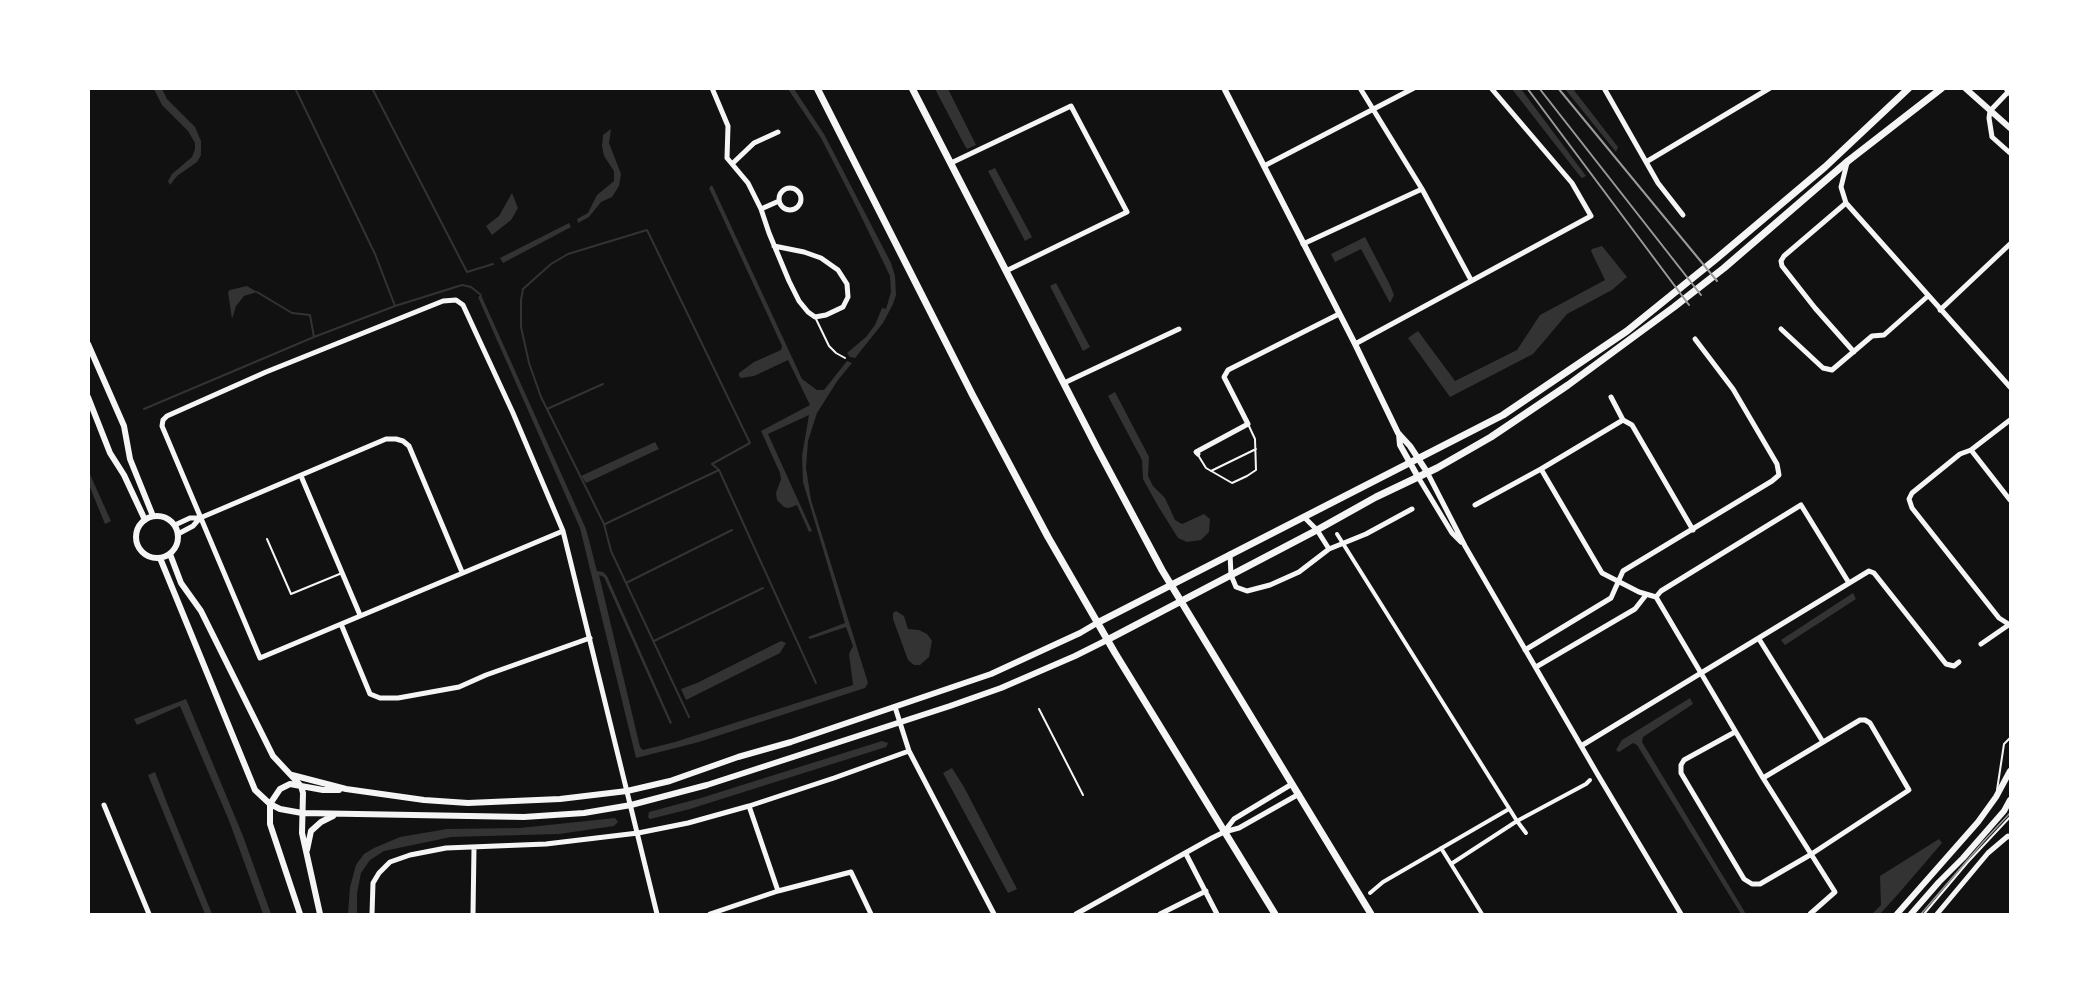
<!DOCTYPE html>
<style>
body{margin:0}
#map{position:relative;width:2099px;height:1003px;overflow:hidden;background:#111;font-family:"Fira Sans",sans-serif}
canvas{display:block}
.frame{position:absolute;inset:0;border:90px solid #fff;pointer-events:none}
</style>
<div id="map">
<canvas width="2099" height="1003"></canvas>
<div class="frame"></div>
</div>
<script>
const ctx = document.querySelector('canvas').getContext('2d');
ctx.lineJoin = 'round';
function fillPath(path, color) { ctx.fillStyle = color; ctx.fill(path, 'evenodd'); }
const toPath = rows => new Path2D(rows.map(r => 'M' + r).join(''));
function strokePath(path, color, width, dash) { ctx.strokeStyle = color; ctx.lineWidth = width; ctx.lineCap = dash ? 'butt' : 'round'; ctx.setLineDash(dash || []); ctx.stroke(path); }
const water = toPath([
 [154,89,162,89,167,99,195,127,201,141,201,155,197,162,177,176,170,185,168,181,172,174,192,157,195,149,195,143,188,131,162,105],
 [788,89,794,89,824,134,891,263,895,276,896,295,893,304,883,323,855,358,850,357,847,353,866,337,875,325,882,308,886,309,891,292,890,276,857,208,821,138],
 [935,89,948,89,976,145,967,149,965,146],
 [1512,89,1521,89,1586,176,1582,178,1579,175],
 [1565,89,1573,89,1618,147,1616,152],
 [611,129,609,143,621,174,619,186,612,197,601,202,589,217,578,223,577,219,588,213,597,195,614,181,614,171,604,156,602,146,603,135],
 [995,168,1032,237,1025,241,988,171],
 [712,185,802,379,817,390,824,390,847,361,852,363,838,380,817,413,808,441,806,468,811,500,868,683,865,688,699,742,636,758,580,528,478,297,481,295,586,529,597,571,603,572,607,576,672,723,670,724,604,577,599,575,640,747,643,750,675,742,853,685,849,654,853,646,846,627,810,639,808,637,845,623,803,482,802,456,809,415,768,434,812,531,809,532,797,505,789,508,784,507,777,500,776,493,781,479,780,473,761,431,810,405,788,360,754,376,741,378,739,376,739,373,754,362,781,350,782,346,709,188],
 [512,193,518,208,511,220,492,235,486,226,499,216],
 [569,223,571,227,503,263,500,258],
 [1365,237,1390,285,1394,295,1390,303,1361,249,1335,262,1331,254],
 [1602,246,1627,277,1612,290,1567,314,1533,354,1450,397,1408,338,1418,331,1455,381,1517,350,1540,315,1605,280,1591,251,1592,249],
 [1056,283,1090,347,1083,351,1050,286],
 [247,286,257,292,244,296,236,306,232,319,228,292,230,290],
 [1115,392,1149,457,1148,476,1153,486,1165,498,1175,520,1182,524,1204,514,1210,519,1209,532,1201,540,1187,542,1178,538,1158,506,1143,479,1142,460,1108,396],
 [655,442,659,449,586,483,581,476],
 [88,470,111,521,105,524,89,485],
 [1853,593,1856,599,1785,645,1781,640],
 [896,611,904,616,908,629,919,630,927,634,932,641,929,657,920,665,914,665,908,660,893,619,893,613],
 [781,641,786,643,780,653,686,700,681,689,697,683],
 [1690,698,1693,704,1643,737,1642,742,1746,914,1741,914,1637,745,1633,743,1619,752,1616,750,1622,740],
 [186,699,243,836,271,914,263,914,230,823,180,706,137,725,134,719],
 [882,741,888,743,886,747,690,809,650,819,648,817,649,812,701,798],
 [952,768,964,787,1017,889,1008,893,943,773],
 [155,772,167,803,212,914,205,914,148,775],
 [615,818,618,822,614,826,559,834,451,837,384,851,370,860,361,873,357,893,357,914,348,914,350,887,356,865,364,854,374,848,400,837,447,829,520,828],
 [1939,839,1942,843,1899,893,1880,914,1872,914,1881,905,1880,876]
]);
const stream = toPath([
 [295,88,375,254,395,306],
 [372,88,467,272,493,264],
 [257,292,292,313,310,315,314,337],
 [144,409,314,337,395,306,462,285,471,287,481,295],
 [547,409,603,384],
 [605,524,719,470,816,683],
 [626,583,732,530],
 [654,641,763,588],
 [689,717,611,551,604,524,541,397,529,363,521,327,521,300,523,289,551,264,568,254,647,230,750,443,712,464,719,470]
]);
const service = toPath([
 [816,319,829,346,836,353,845,358],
 [1198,455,1206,468,1232,483,1247,476,1256,470,1255,439,1248,424],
 [1211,471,1256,449],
 [267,539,291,594,342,573],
 [1039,709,1083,795],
 [1997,790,2004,744,2010,738],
 [1924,914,1968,862,2010,817]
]);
const pedestrian = toPath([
 [1337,534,1517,821,1526,833],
 [1441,848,1482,914],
 [1451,864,1517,821,1586,784,1590,780],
 [1370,893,1383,882,1509,809]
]);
const minor = toPath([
 [712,88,728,126,727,158,748,183,761,209,769,233,789,281,799,301,808,312,815,317,826,315,843,307,848,297,847,284,838,270,821,258,804,252,774,246],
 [1360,88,1422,189,1471,280],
 [1604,88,1658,183,1683,215],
 [2009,91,1990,111,1989,118,1992,137,2010,153],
 [1646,162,1770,88],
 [733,163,754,143,778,132],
 [951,163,1071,106,1127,212,1006,271],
 [1847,163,1841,187,1846,203,2010,387],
 [1264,166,1414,88],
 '779 199a11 11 0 1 1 22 0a11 11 0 1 1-22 0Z',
 [1846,203,1784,256,1781,261,1782,266,1815,308,1854,352],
 [761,209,779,201],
 [1303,244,1422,189],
 [1940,310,2010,244],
 [1781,329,1823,368,1832,370,1872,336,1884,335,1928,296],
 [1355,344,1591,216,1572,183,1491,88],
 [1064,383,1179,329],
 [1611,397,1623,420,1632,425,1693,530],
 [1971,450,2010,500],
 [1198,454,1196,452,1248,424,1224,377,1228,370,1339,314],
 [1541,469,1602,573,1639,592,1656,597],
 [1427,472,1465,546,1598,775,1681,914],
 [301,476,360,615],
 [1418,477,1452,533,1461,542],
 [1475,505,1541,469,1623,420],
 [175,525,190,518,200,518,386,439,396,439,403,441,409,446,462,572],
 [563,531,260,658,162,426,163,420,167,416,266,372,443,301,456,300,463,305,513,413,563,531,657,914],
 [178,534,193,526,200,518],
 [1329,549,1366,534,1412,509],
 [1230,554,1231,575,1236,587,1247,591,1270,585,1299,572,1329,549,1317,530,1304,517],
 [1656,597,1763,778,1835,892,1810,914],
 [1656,597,1661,591,1801,505,1849,583],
 [341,624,370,694,380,698,398,698,459,687,486,675,590,638],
 [2010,625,1999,618,1912,508,1909,499,1912,493,1960,454,1971,450,2010,420],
 [1759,639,1823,742],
 [1981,644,2010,624],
 [1525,650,1611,598,1623,571,1772,481,1779,475,1777,464,1733,389,1695,339],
 [1536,667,1635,609,1646,595],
 [895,707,909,751,994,914],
 [1735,732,1684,760,1681,765,1681,773,1744,879,1752,884,1760,884,1810,855,1909,790,1870,723,1865,720,1860,720,1763,778],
 [1581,746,1869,571,1874,573,1946,664,1954,666,1959,662],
 [104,805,149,914],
 [749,806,778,891],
 [1224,832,1234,819,1292,784],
 [1186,854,1217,914],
 [372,914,373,883,379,873,390,862,410,855,446,848,546,844,638,833,688,823,749,806,834,778,909,751],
 [473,914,474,848],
 [710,914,778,891,851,872,871,914],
 [1076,914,1212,838,1224,832,1239,828,1299,794],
 [1160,914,1206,891],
 [1937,914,1988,853,2008,836,2010,837]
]);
const tertiary = toPath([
 [1224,88,1355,344,1398,433,1410,446,1427,472],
 [1965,88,2010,128],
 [2006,88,2010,93],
 [88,344,124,426,130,459,153,516],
 [88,397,110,453,124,475,145,520],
 [1399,434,1400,445,1418,477],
 '136 537a21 21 0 1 1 42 0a21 21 0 1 1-42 0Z',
 [170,554,181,583,201,611,273,756,301,786,303,793,302,833,320,914],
 [160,558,255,790,270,804,280,809,302,813,524,817,584,813,631,805,707,785,950,706,1001,688,1075,656,1107,640],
 [292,775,346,789,424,800,468,803,560,799,627,791,670,781,738,757,791,742,991,674,1080,633,1097,623],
 [307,850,311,831,321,822,333,816],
 [300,914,270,824,270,804,280,789,290,784,323,790,339,790],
 [1897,914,1978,822,1996,797,2010,771],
 [1911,914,1939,882,1963,858,2004,811,2010,800]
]);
const secondary = toPath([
 [817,88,972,394,1048,537,1115,653,1275,914],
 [912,88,1097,448,1162,570,1371,914],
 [1097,623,1503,415,1627,331,1716,259,1825,167,1909,88],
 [1107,640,1317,530,1376,497,1437,468,1491,437,1568,385,1674,307,1724,268,1848,161,1942,88]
]);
const tram = toPath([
 [1921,914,1983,842,2010,813]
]);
const rail = toPath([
 [1527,88,1689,305],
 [1539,88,1701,295],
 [1558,88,1717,281]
]);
fillPath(water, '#333');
strokePath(stream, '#333', 2);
strokePath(service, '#f5f5f5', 2);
strokePath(pedestrian, '#f5f5f5', 4);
strokePath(minor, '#f5f5f5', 5);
strokePath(tertiary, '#f5f5f5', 6);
strokePath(secondary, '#f5f5f5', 7);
strokePath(tram, '#9a9a9a', 1.5);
strokePath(rail, '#9a9a9a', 2);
</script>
